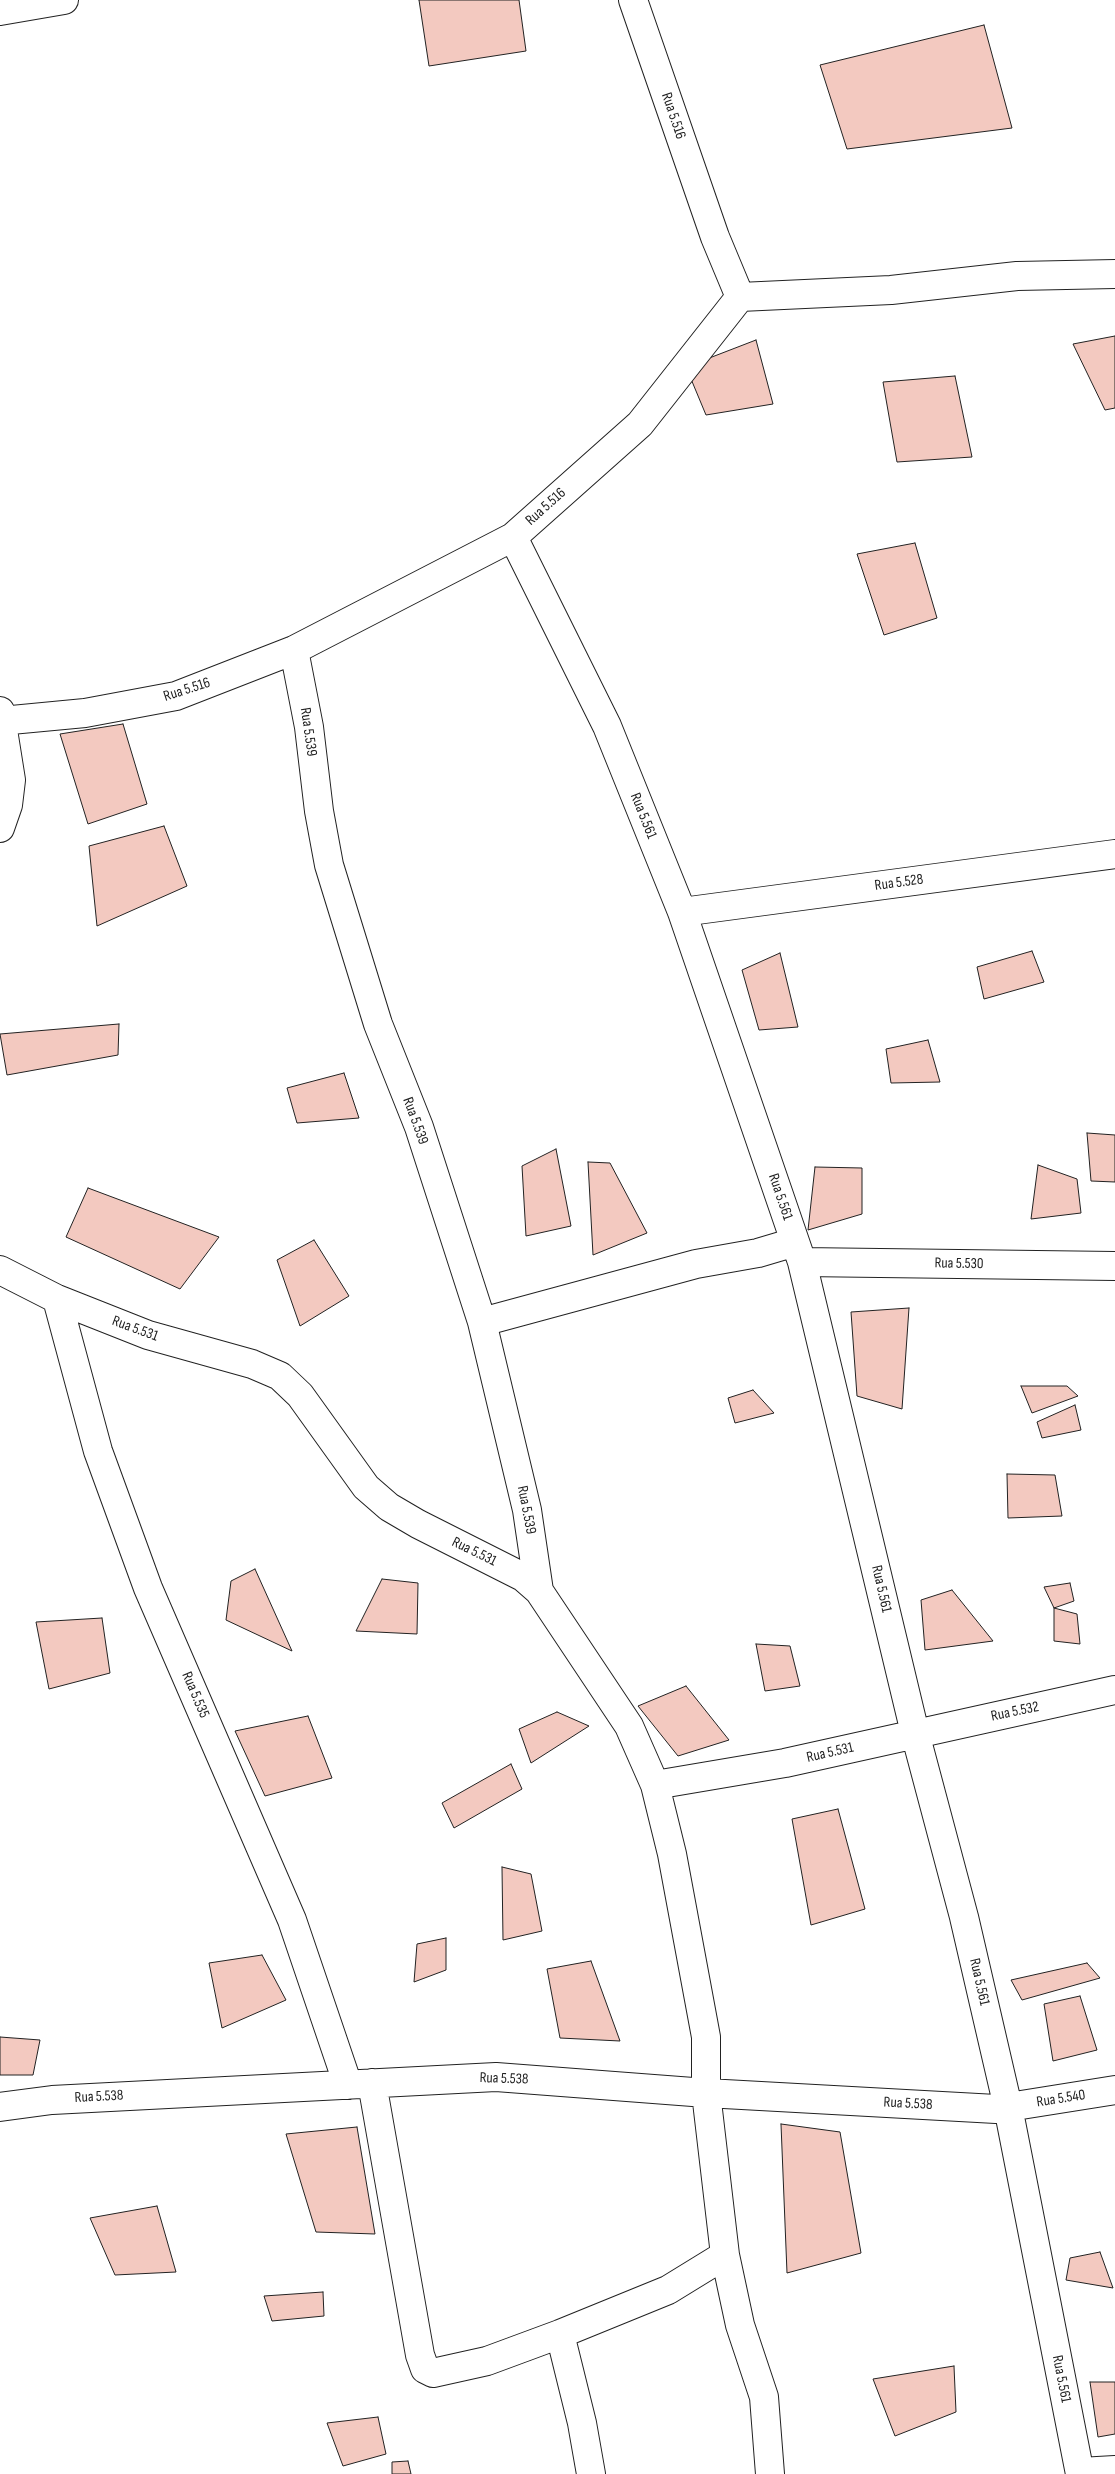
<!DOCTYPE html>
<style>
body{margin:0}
canvas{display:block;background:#fff}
</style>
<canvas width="1115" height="2474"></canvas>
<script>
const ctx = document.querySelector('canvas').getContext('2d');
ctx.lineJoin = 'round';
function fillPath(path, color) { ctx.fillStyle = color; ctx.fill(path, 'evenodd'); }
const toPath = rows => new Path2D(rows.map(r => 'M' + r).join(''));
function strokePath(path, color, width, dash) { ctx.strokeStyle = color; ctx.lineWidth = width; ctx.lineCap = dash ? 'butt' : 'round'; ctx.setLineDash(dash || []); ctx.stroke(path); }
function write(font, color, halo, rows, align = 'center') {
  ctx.font = font + ' "Sofia Sans Condensed",sans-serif'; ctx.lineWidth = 4; ctx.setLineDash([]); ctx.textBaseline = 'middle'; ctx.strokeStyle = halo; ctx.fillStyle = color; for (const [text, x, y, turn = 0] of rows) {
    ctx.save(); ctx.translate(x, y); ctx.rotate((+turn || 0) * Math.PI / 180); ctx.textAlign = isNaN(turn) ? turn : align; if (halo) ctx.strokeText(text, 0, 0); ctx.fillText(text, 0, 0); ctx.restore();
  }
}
const building = toPath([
 [419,0,519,0,526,51,429,66,419,0],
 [984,25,1012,128,847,149,820,65,984,25],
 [1115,336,1115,408,1105,410,1073,344,1115,336],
 [756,340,773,404,706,415,686,367,756,340],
 [955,376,972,457,897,462,883,382,955,376],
 [915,543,937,618,884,635,857,554,915,543],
 [123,724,147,804,88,824,60,734,123,724],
 [164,826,187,886,97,926,89,846,164,826],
 [1032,951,1044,982,984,999,977,967,1032,951],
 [780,953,798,1027,759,1030,742,970,780,953],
 [119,1024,118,1055,7,1075,0,1034,119,1024],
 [928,1040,940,1082,891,1083,886,1049,928,1040],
 [344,1073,359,1118,297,1123,287,1088,344,1073],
 [1087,1133,1115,1135,1115,1182,1091,1181,1087,1133],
 [556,1149,571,1226,526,1236,522,1166,556,1149],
 [588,1162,610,1163,647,1233,593,1255,588,1162],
 [1038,1165,1077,1179,1081,1213,1031,1219,1038,1165],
 [815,1167,862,1168,862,1214,808,1230,815,1167],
 [88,1188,219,1237,180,1289,66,1237,88,1188],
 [314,1240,349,1296,300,1326,277,1260,314,1240],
 [909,1308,902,1409,857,1396,851,1312,909,1308],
 [1021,1386,1067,1386,1078,1396,1032,1413,1021,1386],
 [753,1390,774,1413,735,1423,728,1398,753,1390],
 [1075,1405,1081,1430,1042,1438,1037,1422,1075,1405],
 [1007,1474,1055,1475,1062,1516,1008,1518,1007,1474],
 [255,1569,292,1651,226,1620,231,1581,255,1569],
 [382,1579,418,1583,417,1634,356,1631,382,1579],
 [1070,1583,1074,1601,1054,1608,1044,1587,1070,1583],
 [952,1590,993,1641,925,1650,921,1600,952,1590],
 [1054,1608,1077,1614,1080,1644,1054,1641,1054,1608],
 [102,1618,110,1673,49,1689,36,1622,102,1618],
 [756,1644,790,1646,800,1686,765,1691,756,1644],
 [686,1686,729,1740,678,1756,638,1706,686,1686],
 [557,1712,589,1726,531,1763,519,1729,557,1712],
 [308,1716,332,1778,265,1796,235,1731,308,1716],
 [511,1764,522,1789,454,1828,442,1803,511,1764],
 [838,1809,865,1909,811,1925,792,1819,838,1809],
 [502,1867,531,1874,542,1931,503,1940,502,1867],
 [446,1938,446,1970,414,1982,417,1944,446,1938],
 [262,1955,286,2000,222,2028,209,1963,262,1955],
 [591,1961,620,2041,560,2038,547,1969,591,1961],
 [1087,1963,1100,1978,1022,2000,1011,1980,1087,1963],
 [1080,1996,1097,2050,1053,2061,1044,2004,1080,1996],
 [0,2037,40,2040,33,2075,0,2075,0,2037],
 [781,2124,840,2132,861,2253,787,2273,781,2124],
 [357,2127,375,2234,316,2232,286,2134,357,2127],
 [157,2206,176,2272,115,2275,90,2218,157,2206],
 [1100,2252,1113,2288,1066,2280,1070,2258,1100,2252],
 [323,2292,324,2316,272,2321,264,2296,323,2292],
 [954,2366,956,2412,895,2436,873,2379,954,2366],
 [1090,2382,1115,2382,1115,2434,1098,2437,1090,2382],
 [378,2417,386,2454,343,2466,327,2423,378,2417],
 [408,2461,411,2474,392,2474,392,2462,408,2461]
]);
const street = toPath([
 [633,0,715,237,740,297],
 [0,11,64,0],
 [740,297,891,290,1017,276,1115,274],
 [513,537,607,726,682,912,802,1262,915,1733,964,1917,1008,2107,1080,2474],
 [294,650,309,727,319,811,329,865,378,1024,419,1127,482,1322,527,1510,539,1591],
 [0,711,11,780,8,805,0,828],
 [0,721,85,713,176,696,294,650,513,537,640,424,740,297],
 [682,912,1115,854],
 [802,1262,1115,1266],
 [0,1270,57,1299,148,1335,252,1364,280,1376,300,1395,366,1487,389,1507,418,1524,523,1577,539,1591,629,1726,655,1785,672,1854,706,2037,706,2093,725,2255,740,2325,764,2397,770,2474],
 [57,1299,98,1451,148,1588,292,1920,348,2085],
 [482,1322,696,1264,758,1253,795,1242],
 [655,1785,785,1763,1115,1690],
 [372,2083,420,2355,425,2369,433,2373,487,2361,560,2334,668,2290,725,2255],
 [0,2107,52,2100,496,2077,706,2093,996,2109,1115,2090],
 [560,2334,582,2423,591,2474],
 [1080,2472,1115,2470]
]);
const streetNames = [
 ["Rua 5.516",673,116,71],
 ["Rua 5.516",546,507,-42],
 ["Rua 5.516",187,690,-18],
 ["Rua 5.539",308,732,82],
 ["Rua 5.561",643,816,68],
 ["Rua 5.528",899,883,-8],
 ["Rua 5.539",415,1121,70],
 ["Rua 5.561",780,1197,71],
 ["Rua 5.530",959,1264,1],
 ["Rua 5.531",135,1329,20],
 ["Rua 5.539",526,1510,79],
 ["Rua 5.531",474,1552,26],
 ["Rua 5.561",881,1589,77],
 ["Rua 5.535",195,1695,67],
 ["Rua 5.532",1015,1712,-12],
 ["Rua 5.531",830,1753,-13],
 ["Rua 5.561",979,1982,77],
 ["Rua 5.538",504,2079,2],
 ["Rua 5.538",99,2097,-3],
 ["Rua 5.540",1061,2099,-9],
 ["Rua 5.538",908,2104,3],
 ["Rua 5.561",1061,2379,79]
];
fillPath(building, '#f3c9c0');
strokePath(building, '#222', 1);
strokePath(street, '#222', 30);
strokePath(street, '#fff', 28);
write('15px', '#222', '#fff', streetNames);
</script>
